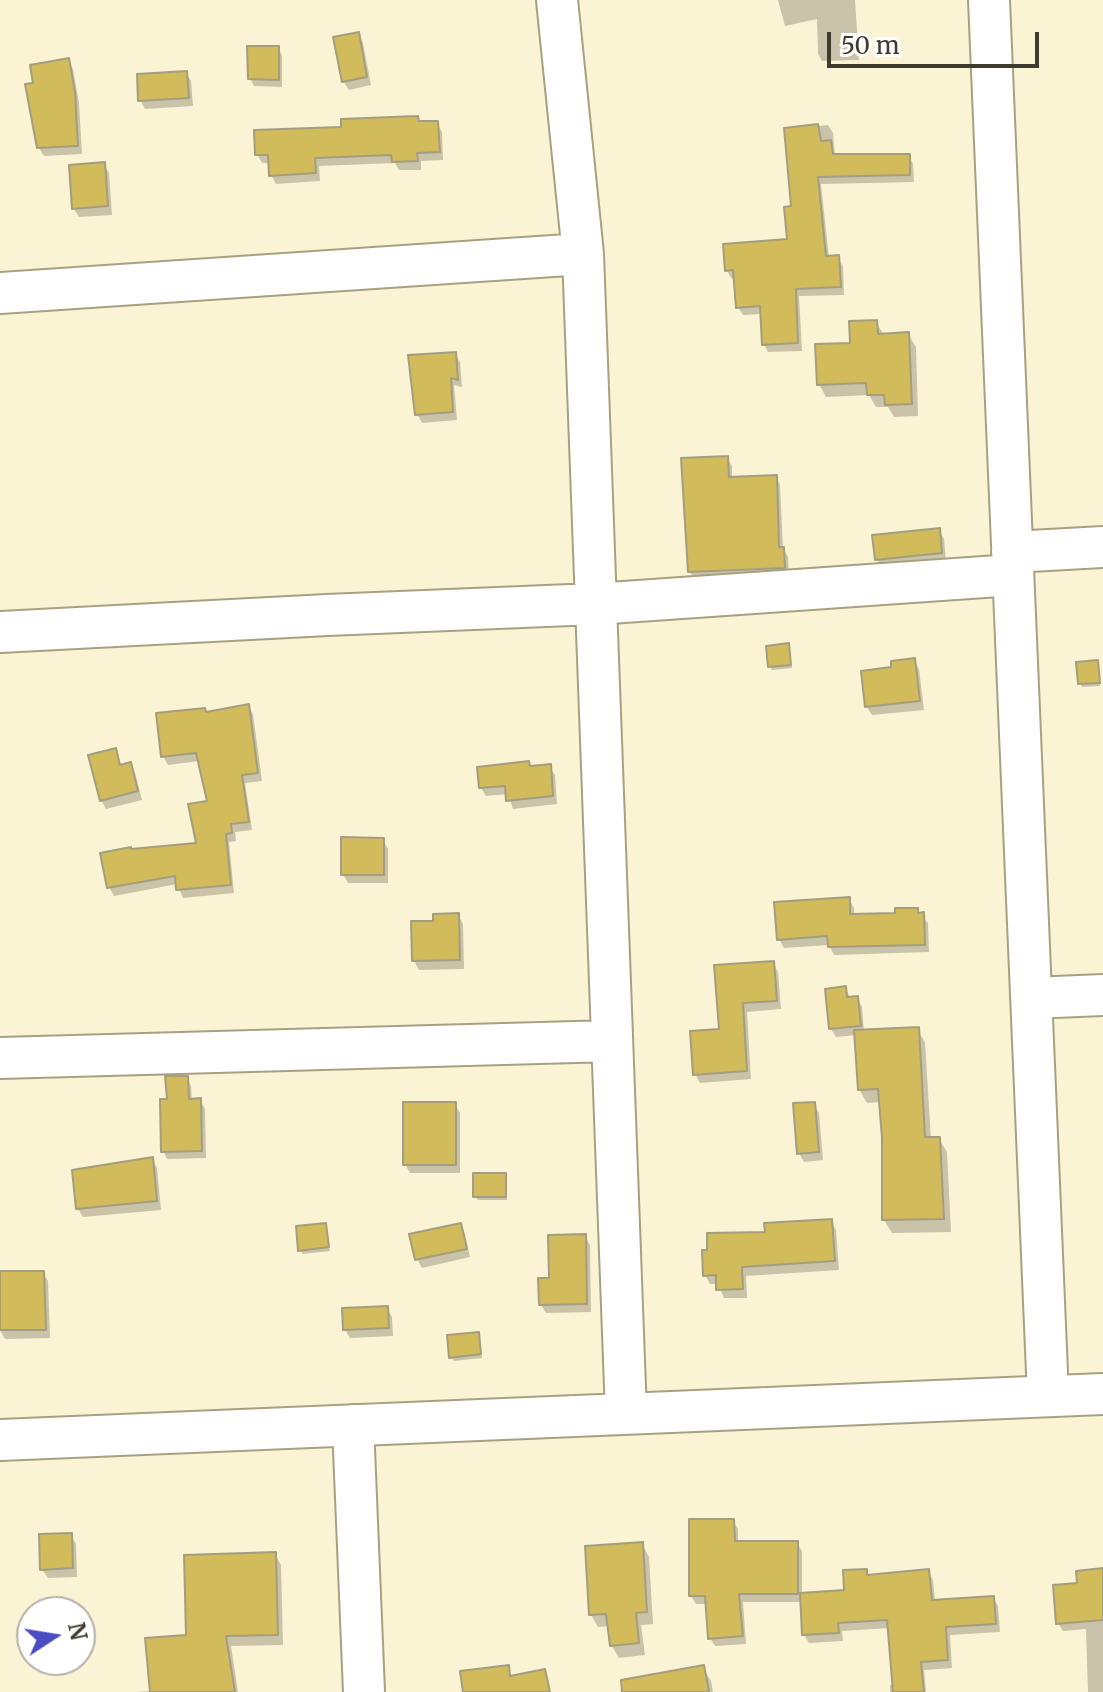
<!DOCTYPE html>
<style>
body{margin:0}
#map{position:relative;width:1103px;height:1692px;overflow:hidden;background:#fbf4d4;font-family:Merriweather,serif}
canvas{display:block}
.north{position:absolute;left:16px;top:1596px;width:80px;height:80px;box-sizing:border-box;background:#fff;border:2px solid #b2b1ac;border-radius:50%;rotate:78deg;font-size:22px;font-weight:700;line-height:32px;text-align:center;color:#3f3c2f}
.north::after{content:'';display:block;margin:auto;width:28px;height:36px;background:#4b4cc3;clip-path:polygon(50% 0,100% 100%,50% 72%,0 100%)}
.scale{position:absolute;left:827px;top:32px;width:212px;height:36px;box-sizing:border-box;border:4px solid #3f3c2f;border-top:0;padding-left:10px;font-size:24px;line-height:28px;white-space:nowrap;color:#3f3c2f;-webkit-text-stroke:6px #fff;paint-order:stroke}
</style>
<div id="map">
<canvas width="1103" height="1692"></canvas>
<div class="north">N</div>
<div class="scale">50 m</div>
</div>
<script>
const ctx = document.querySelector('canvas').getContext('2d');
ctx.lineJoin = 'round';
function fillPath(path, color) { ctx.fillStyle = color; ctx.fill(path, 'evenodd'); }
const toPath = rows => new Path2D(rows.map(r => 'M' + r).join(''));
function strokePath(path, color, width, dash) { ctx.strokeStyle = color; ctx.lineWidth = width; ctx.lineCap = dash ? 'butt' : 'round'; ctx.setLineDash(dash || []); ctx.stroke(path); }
const shadow = toPath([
 [778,0,855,0,859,60,822,61,818,54,817,19,785,26],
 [358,34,363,43,371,85,349,90,343,81],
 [278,48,282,55,282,87,254,86,250,78],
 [68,60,73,69,79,103,82,154,44,156,39,148,35,84],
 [186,73,191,81,193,106,145,109,140,100],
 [420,123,437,123,442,132,443,160,421,161,421,170,399,170,395,163,319,166,320,181,276,184,271,175,271,163,262,163,257,154],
 [828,125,833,133,835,156,909,156,913,164,914,182,821,184,829,258,838,257,843,266,844,295,799,296,802,351,768,352,764,344,762,314,743,315,738,307,736,278,732,279,727,271,789,241,794,208,786,129],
 [104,164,109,173,112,215,79,217,74,209],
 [876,322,884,335,908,334,916,347,918,416,894,417,888,407,876,407,869,395,826,397,819,384,852,345],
 [455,354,460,362,462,387,454,385,457,420,422,423,417,414],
 [727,458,732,466,732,479,776,477,780,485,783,548,788,557,789,576,695,580,690,572],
 [939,530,944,539,946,562,882,568,877,560],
 [788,645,792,668,772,670,770,666],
 [914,660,919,669,924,710,872,715,866,706],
 [1097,662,1100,686,1082,687,1080,683],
 [248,706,253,714,262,781,245,783,252,830,235,832,236,841,229,842,234,893,183,898,177,884,114,896,109,887,198,845,209,802,200,761,168,765,163,756,206,714],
 [115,750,122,767,130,764,135,773,142,800,106,809,101,800],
 [549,767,555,775,557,804,513,809,508,794,486,796,481,788,531,768],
 [383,840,388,849,388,883,348,883,343,874],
 [849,899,854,908,854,916,897,915,917,910,928,923,929,952,834,955,829,945,784,948,779,939],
 [458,915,463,924,464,969,419,970,414,961,435,923],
 [773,963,778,972,781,1009,747,1012,751,1079,700,1083,695,1074,721,1031],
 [845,988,850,997,857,998,862,1007,864,1032,917,1029,925,1042,931,1139,939,1139,947,1152,951,1232,892,1233,884,1220,881,1102,867,1103,859,1089,856,1035,836,1037,831,1029],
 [187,1078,191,1086,192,1101,200,1100,205,1109,206,1158,167,1159,163,1151,169,1101],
 [455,1104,460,1113,460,1173,410,1173,405,1164],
 [814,1104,819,1113,823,1160,804,1162,799,1153],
 [152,1159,157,1168,161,1210,83,1217,78,1209],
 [505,1175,507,1200,478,1200,475,1196],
 [831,1221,836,1230,839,1270,746,1276,747,1298,724,1298,718,1284,710,1284,705,1275,767,1234],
 [325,1225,330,1251,303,1254,300,1250],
 [460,1225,465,1234,470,1257,422,1268,417,1259],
 [585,1236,590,1245,591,1312,546,1313,541,1305,551,1280],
 [0,1273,43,1273,48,1281,50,1338,5,1339,0,1330],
 [387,1308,392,1317,393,1336,350,1338,345,1330],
 [477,1334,482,1358,454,1361,451,1357],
 [733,1521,738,1529,738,1543,797,1543,802,1551,802,1595,846,1592,866,1571,869,1577,928,1571,933,1580,935,1602,993,1598,998,1606,1000,1632,950,1635,952,1668,924,1670,926,1692,890,1692,890,1685,895,1685,890,1628,842,1631,843,1641,809,1643,804,1635,802,1602,743,1602,746,1644,715,1646,710,1638,707,1604,696,1604,691,1596],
 [71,1535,76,1544,77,1577,48,1578,42,1569],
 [642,1544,649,1557,653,1624,641,1625,645,1655,619,1658,612,1646,610,1626,598,1627,591,1615],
 [275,1554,281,1565,283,1645,231,1646,238,1692,135,1692,152,1691,188,1637],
 [1103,1570,1103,1692,1088,1692,1086,1629,1063,1631,1058,1623,1079,1584],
 [703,1668,711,1681,713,1692,661,1692]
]);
const building = toPath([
 [359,32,367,77,342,82,333,37,359,32],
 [247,46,279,46,279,80,248,79,247,46],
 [69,58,75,92,78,146,37,148,25,84,33,83,30,65,69,58],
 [187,71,189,98,138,101,137,74,187,71],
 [418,116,419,121,438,121,440,152,417,153,418,161,392,162,391,155,315,158,316,173,269,176,268,155,255,155,254,130,341,127,341,119,418,116],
 [818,124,821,141,831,140,833,154,910,154,910,175,818,177,826,256,839,255,841,287,796,289,798,343,762,345,760,306,736,308,733,270,725,271,723,244,787,239,784,207,791,206,784,128,818,124],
 [105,162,108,206,72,209,69,165,105,162],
 [877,320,878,334,909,332,912,404,885,405,884,395,867,395,866,383,817,385,815,344,850,343,849,321,877,320],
 [456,352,458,380,451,378,453,412,415,415,408,355,456,352],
 [728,456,729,477,777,475,779,547,784,547,785,568,688,572,681,458,728,456],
 [940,528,942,553,875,560,872,535,940,528],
 [789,643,791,665,768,667,766,646,789,643],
 [915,658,920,701,865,707,861,671,891,667,891,661,915,658],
 [1098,660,1100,683,1078,684,1076,662,1098,660],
 [249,704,258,773,242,775,249,822,231,824,232,833,226,834,231,885,176,890,175,876,107,888,100,853,131,847,131,849,196,843,188,804,207,801,196,753,161,757,156,713,205,708,206,712,249,704],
 [116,748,120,765,131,762,138,791,100,801,88,755,116,748],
 [529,761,530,766,551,764,553,796,506,801,505,786,479,788,477,767,529,761],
 [341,837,384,838,384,875,341,875,341,837],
 [850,897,850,914,895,913,895,908,918,908,918,913,924,912,925,945,828,947,827,936,777,940,774,902,850,897],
 [459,913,460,960,412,961,411,921,433,921,433,914,459,913],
 [774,961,777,1001,743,1003,747,1071,693,1075,690,1031,719,1029,714,965,774,961],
 [846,986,847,997,858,996,861,1026,829,1029,825,989,846,986],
 [919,1027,925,1137,940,1137,944,1219,882,1220,882,1138,878,1089,858,1090,854,1030,919,1027],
 [165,1076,188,1076,189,1099,201,1098,202,1151,161,1152,160,1099,167,1099,165,1076],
 [403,1102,456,1102,456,1165,403,1165,403,1102],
 [815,1102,819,1152,797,1154,793,1103,815,1102],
 [153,1157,157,1201,76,1209,72,1170,153,1157],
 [473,1173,506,1173,506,1197,473,1197,473,1173],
 [832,1219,835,1261,742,1267,743,1289,716,1290,716,1275,703,1276,702,1250,707,1250,707,1233,765,1232,764,1223,832,1219],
 [326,1223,329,1247,298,1251,296,1226,326,1223],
 [461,1223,467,1249,415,1260,409,1234,461,1223],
 [586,1234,587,1304,539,1305,538,1278,549,1278,548,1235,586,1234],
 [0,1271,44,1271,46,1330,0,1330,0,1271],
 [388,1306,389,1328,343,1330,342,1308,388,1306],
 [479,1332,481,1354,449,1358,447,1335,479,1332],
 [689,1519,734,1519,735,1541,798,1541,798,1594,739,1594,743,1636,708,1639,705,1596,689,1596,689,1519],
 [72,1533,73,1568,40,1570,39,1534,72,1533],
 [643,1542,647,1612,636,1613,639,1643,610,1646,606,1614,589,1615,585,1546,643,1542],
 [276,1552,278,1635,226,1636,235,1692,150,1692,145,1638,186,1635,184,1555,276,1552],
 [1103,1568,1103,1620,1056,1624,1053,1585,1077,1583,1076,1571,1103,1568],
 [867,1569,867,1575,929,1569,932,1600,994,1596,996,1624,946,1627,948,1660,921,1662,924,1692,893,1692,887,1620,838,1623,839,1633,802,1635,800,1593,844,1590,843,1570,867,1569],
 [509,1665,510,1676,545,1669,550,1692,463,1692,460,1671,509,1665],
 [704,1665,709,1692,622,1692,621,1680,704,1665]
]);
const minor = toPath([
 [557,0,583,254,626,1414],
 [989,0,1048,1396],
 [0,293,583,254],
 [1012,552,1103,547],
 [0,632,327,615,595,604,1013,575],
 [1031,998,1103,995],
 [0,1058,612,1041],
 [353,1425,364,1692],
 [0,1440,1103,1394]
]);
fillPath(shadow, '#0003');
fillPath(building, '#d1bb5b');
strokePath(building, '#a49d7f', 2);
strokePath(minor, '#a7a182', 44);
strokePath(minor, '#fff', 40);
</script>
